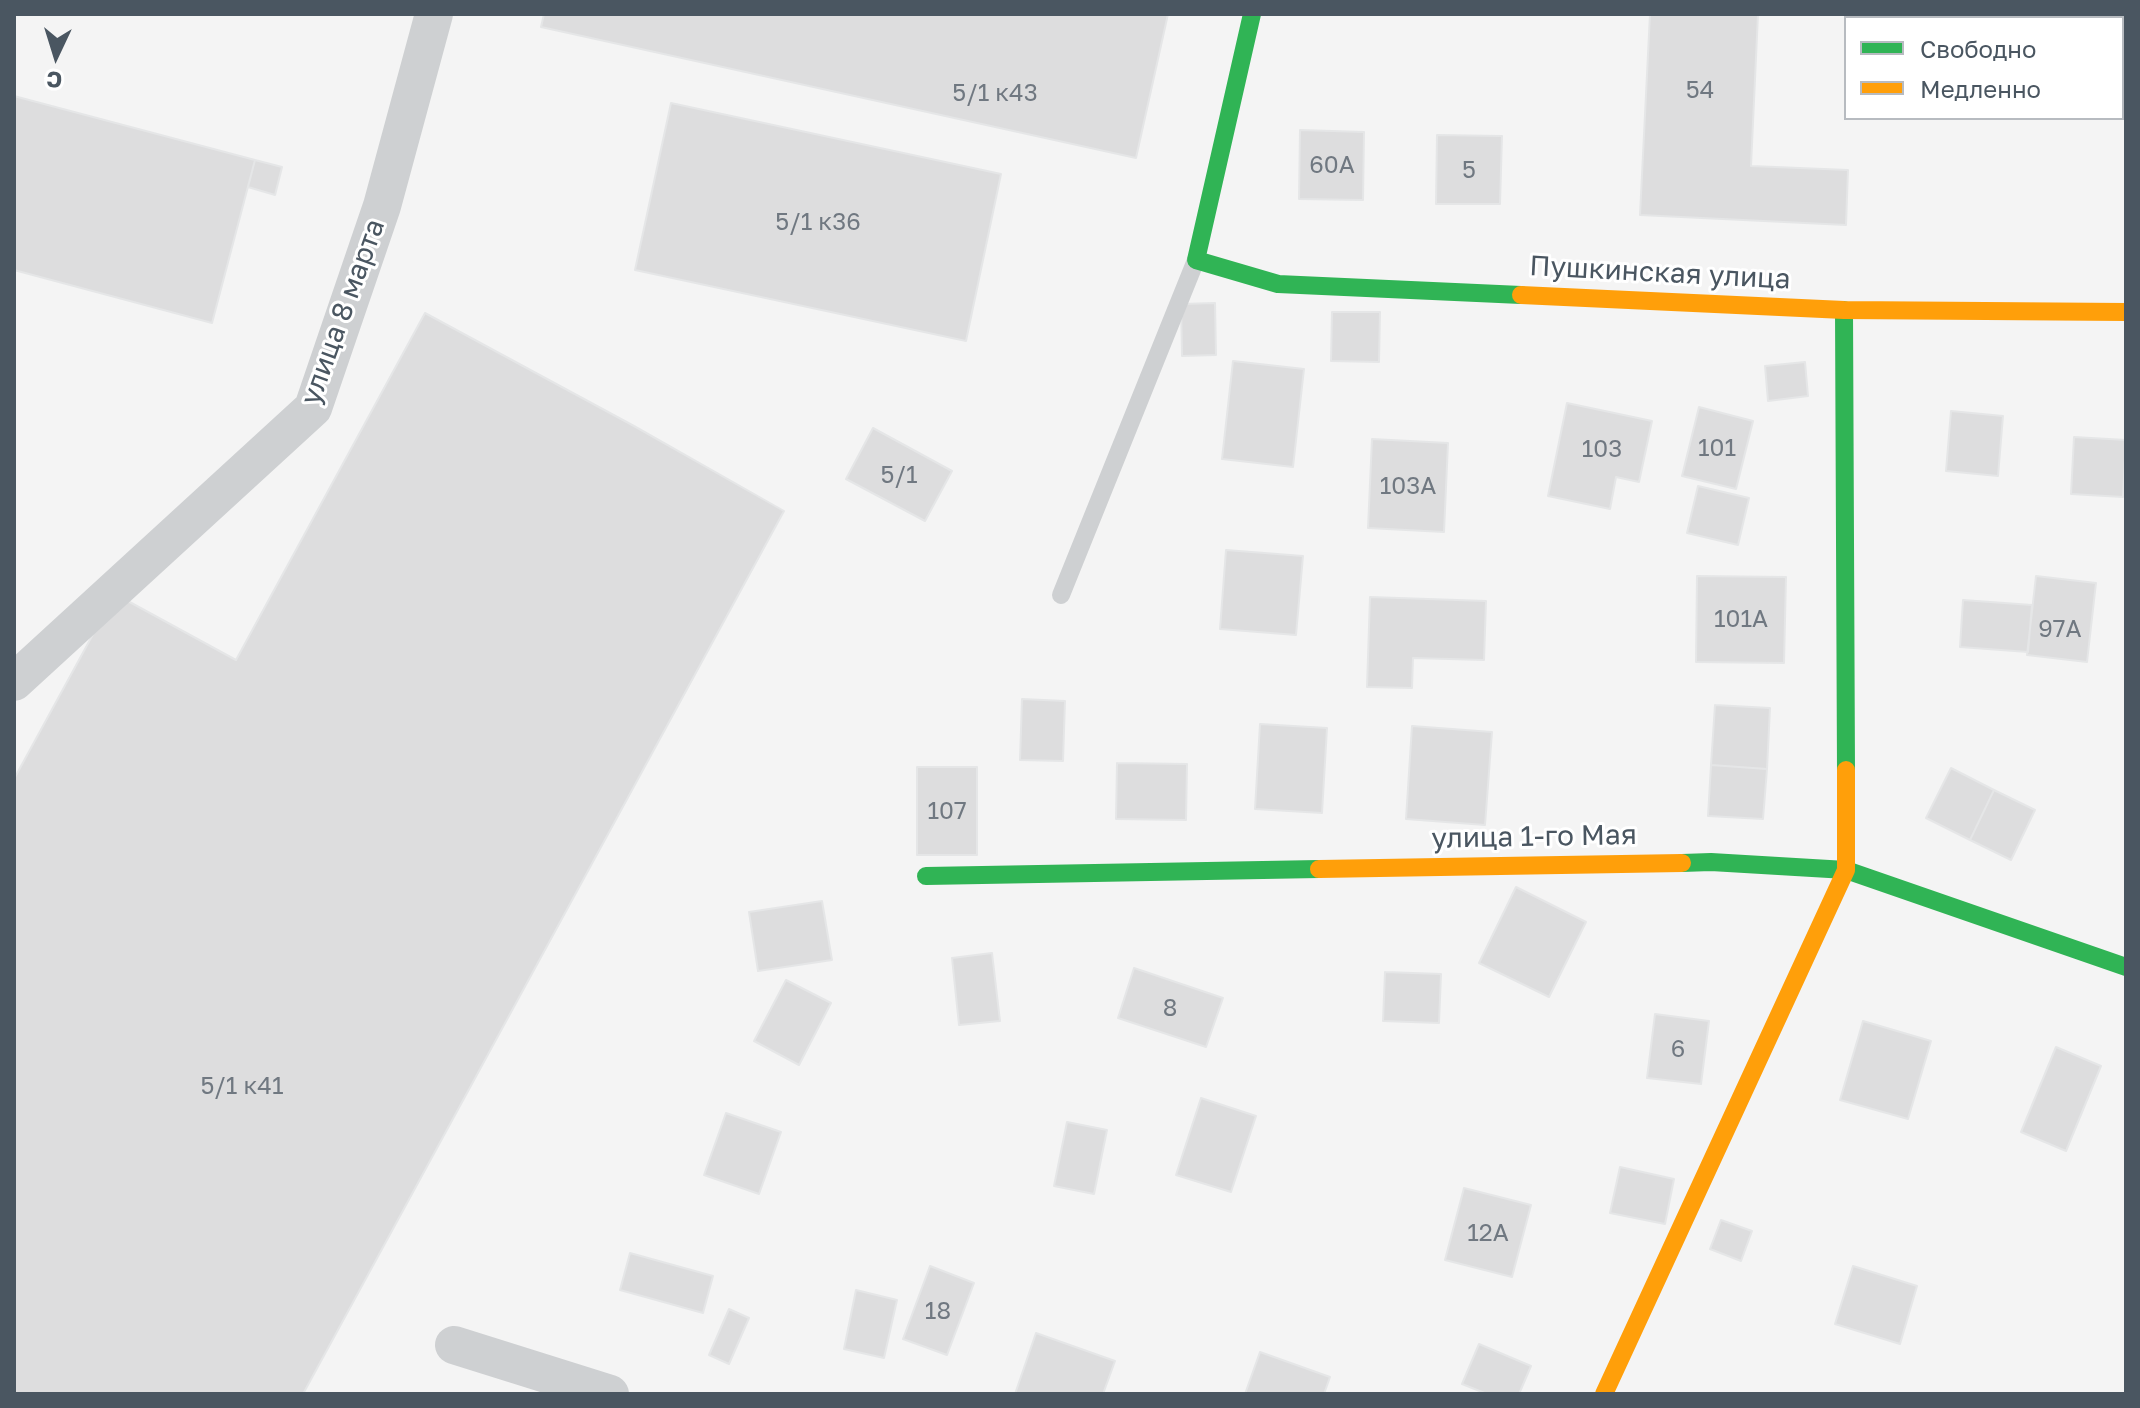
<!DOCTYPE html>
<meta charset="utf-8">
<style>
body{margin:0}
#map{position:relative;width:2140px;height:1408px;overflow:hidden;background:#f4f4f4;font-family:"Golos Text",sans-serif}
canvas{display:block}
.frame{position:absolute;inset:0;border:16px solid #4a5661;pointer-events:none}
.legend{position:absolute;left:1844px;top:16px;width:280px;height:104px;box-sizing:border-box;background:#fff;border:2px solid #b7bbc0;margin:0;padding:10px 14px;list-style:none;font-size:24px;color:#4a5661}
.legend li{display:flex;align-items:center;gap:16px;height:40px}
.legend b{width:40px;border:2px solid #b7bbc0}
.north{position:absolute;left:16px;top:16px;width:80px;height:80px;-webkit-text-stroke:6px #fff;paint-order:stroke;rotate:184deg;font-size:22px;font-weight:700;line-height:32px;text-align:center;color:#4a5661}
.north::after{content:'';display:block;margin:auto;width:28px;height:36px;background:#4a5661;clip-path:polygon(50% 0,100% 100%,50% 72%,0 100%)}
</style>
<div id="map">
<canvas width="2140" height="1408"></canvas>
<div class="frame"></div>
<ul class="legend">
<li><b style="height:10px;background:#30b455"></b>Свободно</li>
<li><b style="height:10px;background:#ff9f0a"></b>Медленно</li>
</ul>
<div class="north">С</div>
</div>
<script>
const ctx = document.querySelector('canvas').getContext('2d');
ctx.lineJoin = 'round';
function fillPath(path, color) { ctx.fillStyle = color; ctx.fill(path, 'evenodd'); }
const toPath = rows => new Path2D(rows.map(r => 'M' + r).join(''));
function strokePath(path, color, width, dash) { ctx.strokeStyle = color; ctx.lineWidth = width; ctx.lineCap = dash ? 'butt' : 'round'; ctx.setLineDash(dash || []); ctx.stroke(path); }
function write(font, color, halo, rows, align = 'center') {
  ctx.font = font + ' "Golos Text",sans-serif'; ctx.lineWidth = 6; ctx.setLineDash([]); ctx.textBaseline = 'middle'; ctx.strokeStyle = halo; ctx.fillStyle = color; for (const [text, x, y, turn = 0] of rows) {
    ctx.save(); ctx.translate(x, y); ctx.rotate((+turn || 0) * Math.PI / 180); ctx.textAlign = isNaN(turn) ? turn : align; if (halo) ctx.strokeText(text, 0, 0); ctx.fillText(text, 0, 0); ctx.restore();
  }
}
const building = toPath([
 [544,14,1168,14,1136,158,541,27,544,14],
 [1650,14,1758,14,1751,166,1848,170,1846,225,1640,215,1650,14],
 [14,96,255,160,212,323,14,270,14,96],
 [671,103,1001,174,966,341,635,270,671,103],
 [1300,130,1364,132,1363,200,1299,199,1300,130],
 [1437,135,1502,136,1500,204,1436,204,1437,135],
 [255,160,282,167,275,195,248,187,255,160],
 [1215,303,1216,355,1182,356,1181,304,1215,303],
 [1332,312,1380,312,1379,362,1331,361,1332,312],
 [425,313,634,426,784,511,303,1394,14,1394,14,779,115,594,236,660,425,313],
 [1233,361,1304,369,1293,467,1222,459,1233,361],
 [1805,362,1808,396,1768,401,1765,366,1805,362],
 [1567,403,1652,421,1639,482,1616,477,1610,509,1548,496,1567,403],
 [1699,407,1753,421,1736,489,1682,476,1699,407],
 [1951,411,2003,416,1998,476,1946,471,1951,411],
 [873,428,952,471,925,521,846,479,873,428],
 [2074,437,2126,440,2123,497,2071,494,2074,437],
 [1372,439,1448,443,1444,532,1368,528,1372,439],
 [1698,486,1749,498,1738,545,1687,533,1698,486],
 [1226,550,1303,556,1296,635,1220,629,1226,550],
 [1697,576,1786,577,1784,663,1696,662,1697,576],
 [2036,576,2096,583,2087,662,2027,655,2036,576],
 [1370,597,1486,601,1484,660,1413,658,1412,688,1367,687,1370,597],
 [1963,600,2032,605,2028,652,1960,647,1963,600],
 [1022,699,1065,701,1063,761,1020,760,1022,699],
 [1715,705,1770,708,1767,769,1711,765,1715,705],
 [1260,724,1327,728,1322,813,1255,809,1260,724],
 [1412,726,1492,732,1485,825,1406,819,1412,726],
 [1117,763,1187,764,1186,820,1116,819,1117,763],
 [1711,765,1767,769,1763,819,1708,816,1711,765],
 [917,767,977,767,977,855,917,855,917,767],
 [1951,768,1994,790,1970,840,1926,818,1951,768],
 [1994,790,2035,810,2011,860,1970,840,1994,790],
 [1516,887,1586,922,1549,997,1479,963,1516,887],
 [822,901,832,960,758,971,749,912,822,901],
 [992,953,1000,1021,959,1025,952,958,992,953],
 [1134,968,1223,998,1206,1047,1118,1018,1134,968],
 [1385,972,1441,974,1439,1023,1383,1021,1385,972],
 [786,980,831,1003,799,1065,754,1041,786,980],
 [1655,1014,1709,1021,1701,1084,1647,1078,1655,1014],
 [1863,1021,1931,1041,1908,1119,1840,1100,1863,1021],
 [2056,1047,2101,1066,2066,1151,2021,1132,2056,1047],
 [1201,1098,1256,1116,1231,1192,1176,1175,1201,1098],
 [726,1113,781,1132,759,1194,704,1175,726,1113],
 [1067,1122,1107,1130,1094,1194,1054,1186,1067,1122],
 [1620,1167,1674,1179,1665,1224,1610,1213,1620,1167],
 [1464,1188,1531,1205,1512,1277,1445,1260,1464,1188],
 [1721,1220,1752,1231,1741,1261,1710,1249,1721,1220],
 [630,1253,713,1276,703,1313,620,1290,630,1253],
 [930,1266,974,1283,947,1355,903,1339,930,1266],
 [1853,1266,1917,1286,1900,1344,1835,1324,1853,1266],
 [856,1290,897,1300,884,1358,844,1349,856,1290],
 [729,1309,749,1318,729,1364,709,1355,729,1309],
 [1036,1333,1115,1361,1103,1394,1015,1394,1036,1333],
 [1479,1344,1531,1366,1519,1394,1487,1394,1462,1384,1479,1344],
 [1260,1352,1330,1377,1324,1394,1245,1394,1260,1352]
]);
const lane = toPath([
 [1061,595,1196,260]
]);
const street = toPath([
 [14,682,313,408,382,206,434,14],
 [454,1345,610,1394]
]);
const fast = toPath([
 [1252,14,1196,260,1278,284,1521,295],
 [1844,310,1846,770],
 [1682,863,1711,862,1846,870,2126,967],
 [926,876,1319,869]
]);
const slow = toPath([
 [1521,295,1844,310,2126,312],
 [1319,869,1682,863],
 [1604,1394,1846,870,1846,770]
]);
const numberNames = [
 ["54",1700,90],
 ["5/1 к43",995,93],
 ["60А",1332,165],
 ["5",1469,170],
 ["5/1 к36",818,222],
 ["101",1717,448],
 ["103",1602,449],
 ["5/1",899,475],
 ["103А",1408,486],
 ["101А",1741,619],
 ["97А",2060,629],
 ["107",947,811],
 ["8",1170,1008],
 ["6",1678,1049],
 ["5/1 к41",242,1086],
 ["12А",1488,1233],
 ["18",938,1311]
];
const streetNames = [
 ["Пушкинская улица",1660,273,3],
 ["улица 8 марта",343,312,-70],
 ["улица 1-го Мая",1534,837,-1]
];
fillPath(building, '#ddddde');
strokePath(building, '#e5e6e7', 2);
strokePath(lane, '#ced0d2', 18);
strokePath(street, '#ced0d2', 38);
strokePath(fast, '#30b455', 18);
strokePath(slow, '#ff9f0a', 18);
write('24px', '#707881', null, numberNames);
write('28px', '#4a5661', '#fff', streetNames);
</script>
